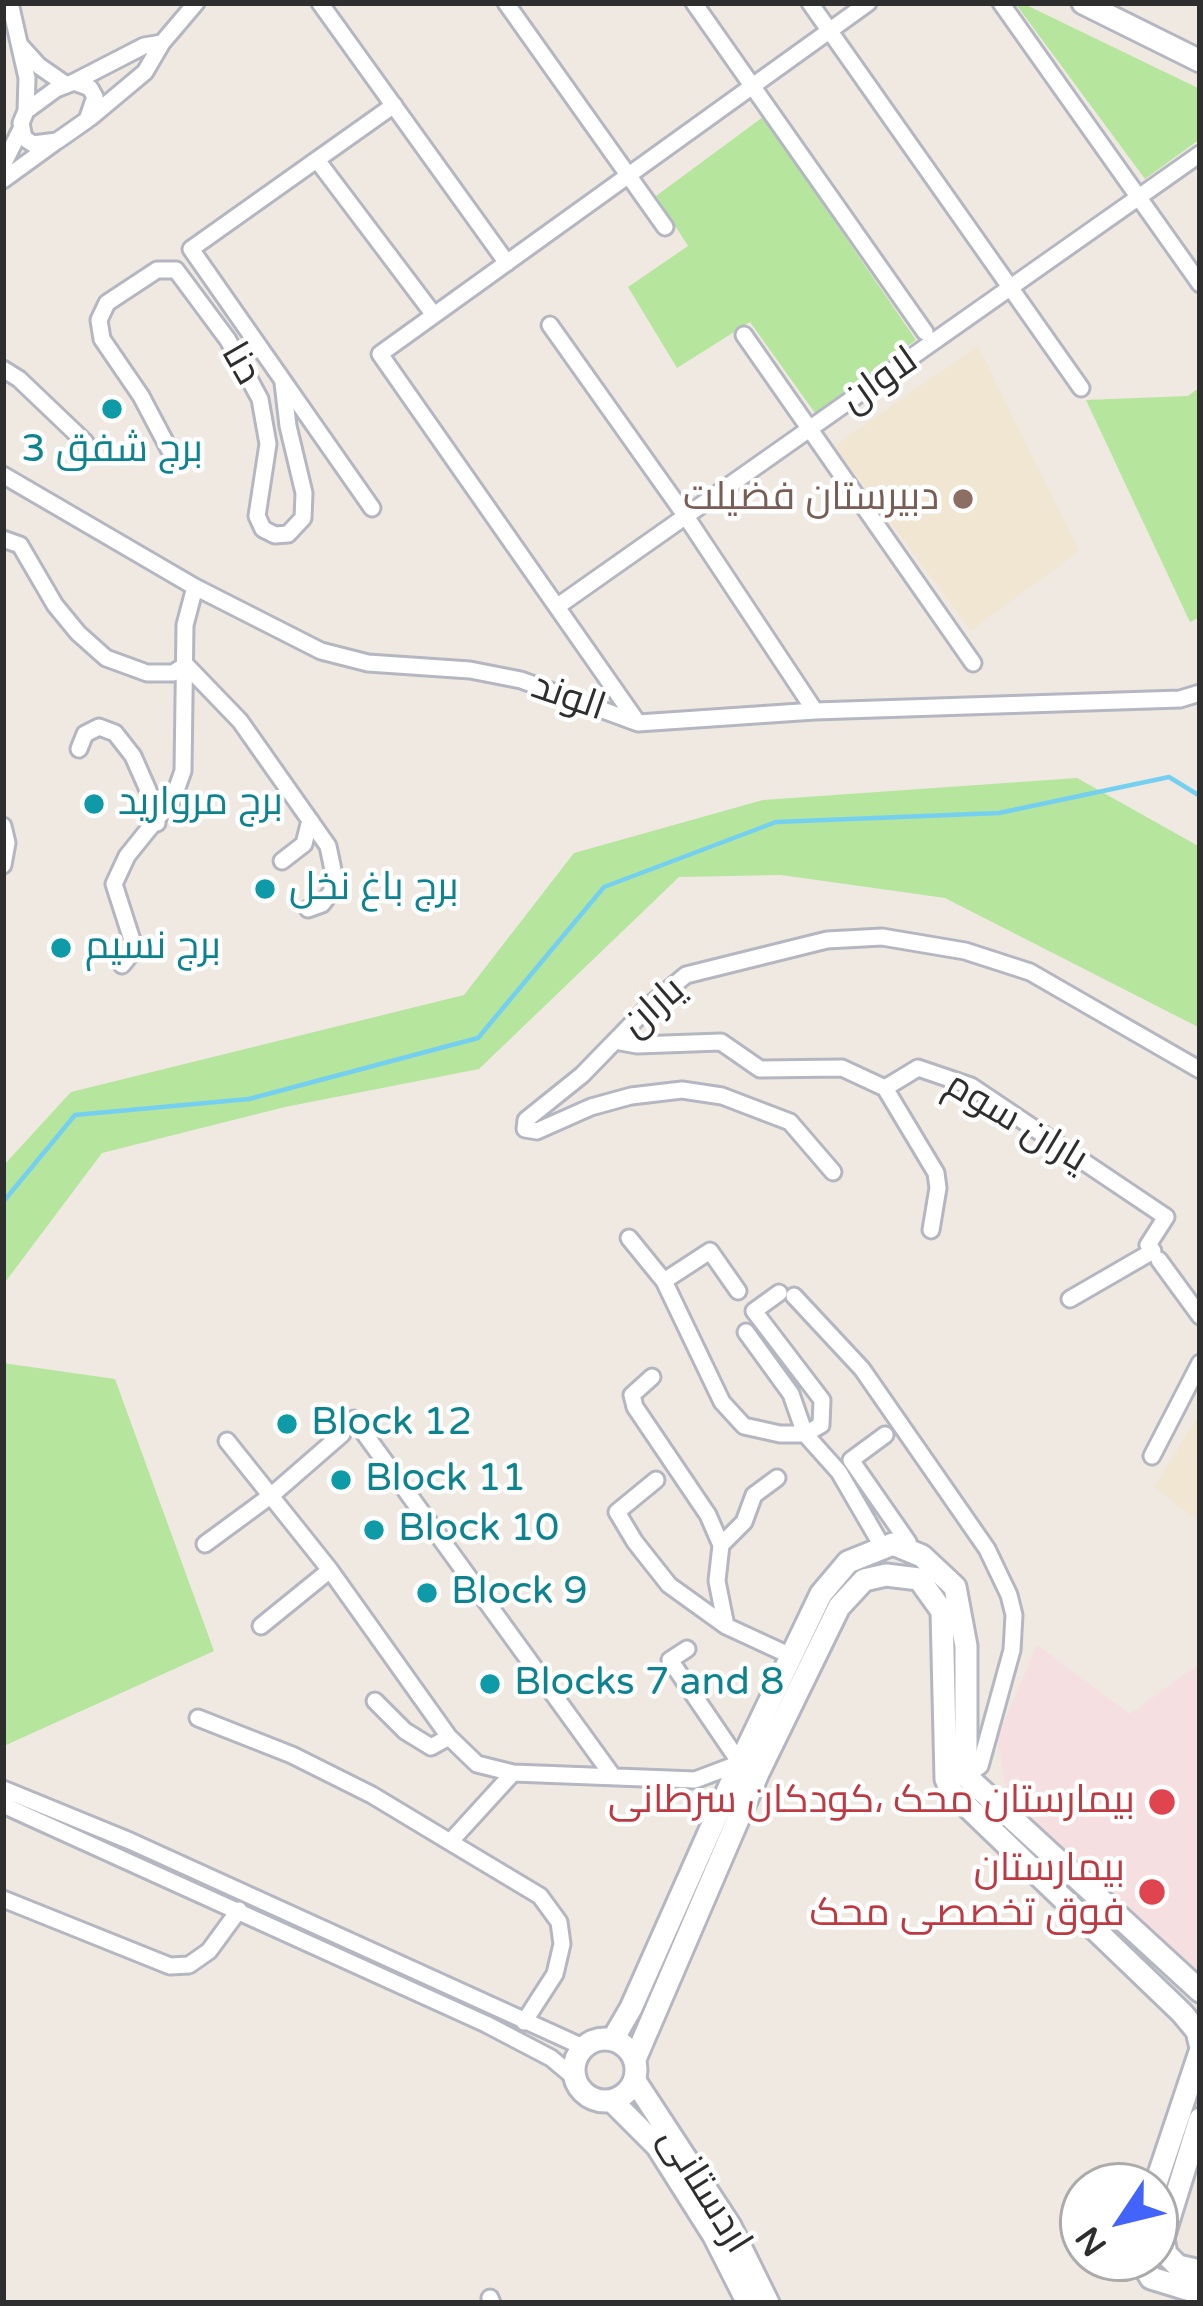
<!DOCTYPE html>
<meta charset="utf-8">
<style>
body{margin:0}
#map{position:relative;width:1203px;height:2306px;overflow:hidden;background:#efe9e1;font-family:"Varela Round",sans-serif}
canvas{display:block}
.frame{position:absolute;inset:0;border:6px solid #2e2e2e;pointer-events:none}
.north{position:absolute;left:1059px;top:2162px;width:120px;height:120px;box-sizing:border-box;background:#fff;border:3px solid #ababab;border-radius:50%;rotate:235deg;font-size:33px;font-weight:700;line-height:48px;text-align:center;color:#2e2e2e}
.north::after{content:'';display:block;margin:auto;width:42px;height:54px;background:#4264fb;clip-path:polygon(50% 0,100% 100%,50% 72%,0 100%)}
</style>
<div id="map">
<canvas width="1203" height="2306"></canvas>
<div class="frame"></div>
<div class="north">N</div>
</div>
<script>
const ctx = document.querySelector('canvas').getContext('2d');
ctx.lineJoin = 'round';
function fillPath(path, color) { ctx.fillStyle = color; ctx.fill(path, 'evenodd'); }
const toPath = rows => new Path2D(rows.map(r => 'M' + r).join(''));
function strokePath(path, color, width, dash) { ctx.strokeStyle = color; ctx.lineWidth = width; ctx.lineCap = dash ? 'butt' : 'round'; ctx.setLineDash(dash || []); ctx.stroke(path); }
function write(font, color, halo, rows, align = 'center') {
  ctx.font = font + ' "Varela Round",Cairo,sans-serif'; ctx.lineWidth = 9; ctx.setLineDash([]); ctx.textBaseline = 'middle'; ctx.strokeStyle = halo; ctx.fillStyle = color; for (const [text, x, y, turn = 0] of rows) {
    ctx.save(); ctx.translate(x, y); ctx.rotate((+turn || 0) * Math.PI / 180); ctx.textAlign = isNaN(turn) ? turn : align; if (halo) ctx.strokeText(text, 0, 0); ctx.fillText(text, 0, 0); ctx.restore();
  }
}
const education = toPath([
 [978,346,1079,551,971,631,834,446],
 [1200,1413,1200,1523,1154,1487]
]);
const medical = toPath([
 [1037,1645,1130,1714,1200,1663,1200,1983,1008,1800,997,1738]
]);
const green = toPath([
 [1015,3,1022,3,1200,89,1200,139,1145,179],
 [763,117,916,340,815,413,750,322,677,368,628,287,688,246,656,196],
 [1200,387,1200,617,1190,622,1086,400,1188,396],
 [1077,778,1200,847,1200,1028,945,898,781,875,679,877,479,1069,285,1107,102,1153,3,1285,3,1166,71,1092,464,995,574,853,763,800],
 [3,1363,115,1379,214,1651,6,1745]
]);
const stream = toPath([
 [3,1202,75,1115,249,1099,478,1038,604,887,776,822,999,813,1169,777,1200,796]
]);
const minor = toPath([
 [10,3,27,78,26,111],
 [320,3,507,263],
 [506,3,665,227],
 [694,3,925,332],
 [810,3,1081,388],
 [1001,3,1200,284],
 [20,45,39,66,65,84],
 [74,82,90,88,95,97,87,120,57,141,33,144,24,138,21,123,26,111,56,89,74,82],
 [74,82,144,46,162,43],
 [90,118,145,72,162,43,196,3],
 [317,160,434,315],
 [3,165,21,129],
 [3,180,54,143],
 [550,325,687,518,815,711],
 [744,335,973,663],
 [3,369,19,379,85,442],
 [169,449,141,396,102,339,99,320,107,303,157,270,176,270,228,340,260,399,268,444,257,516,263,529,275,535,288,534,303,518,304,493,288,426,283,383],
 [3,475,195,587,321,651,368,663,470,670,521,680,638,723,815,711,1180,699,1200,693],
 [372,508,191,249,394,105],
 [3,539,20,545,55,605,78,633,106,658,147,673,173,673,186,665,240,721,328,846,333,870,332,891,322,904,308,909],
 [558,606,1200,154],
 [636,720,380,354,868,3],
 [79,749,85,734,99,727,115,733,133,756,148,790,157,823],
 [3,826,7,843,3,865],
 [282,861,304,844,310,820],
 [122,965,130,955,132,940,114,884,127,856,173,799,183,771,185,625,195,587],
 [615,1041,637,1045,721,1042,760,1069,842,1068,885,1088,918,1068,971,1086,1166,1217,1148,1245,1153,1251,1070,1299],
 [885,1088,936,1173,938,1188,931,1230],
 [833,1172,790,1122,722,1096,682,1090,631,1096,591,1107,537,1131,525,1129,526,1120,582,1075,651,1004,686,975,827,940,882,937,965,951,1030,972,1200,1070],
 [629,1238,664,1281,722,1402,744,1426,780,1434,805,1434,821,1425,822,1400,754,1311,779,1293],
 [1159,1260,1200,1316],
 [664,1281,710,1251,738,1291],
 [794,1296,862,1369,987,1549,1009,1595,1014,1615,1012,1650,980,1766,966,1776],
 [746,1332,791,1394,805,1434,839,1472,882,1546],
 [652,1377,632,1395,635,1407,708,1515,721,1545,717,1581,726,1626],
 [354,1419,612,1775],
 [885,1435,851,1460,908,1542,904,1548],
 [227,1441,330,1570,449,1737,477,1764,513,1773,695,1780,740,1763,670,1660,687,1649],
 [1152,1456,1200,1363],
 [656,1480,617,1512,635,1542,669,1585,726,1626,791,1656],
 [205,1544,273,1494,342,1434],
 [721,1545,744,1522,754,1495,777,1478],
 [261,1626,330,1570],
 [375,1701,405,1731,431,1747,449,1737],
 [198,1718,292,1755,372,1795,450,1842,513,1773],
 [3,1789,130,1841,583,2047],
 [3,1805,486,2024,551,2058,575,2078],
 [450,1842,540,1896,559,1922,562,1944,555,1974,524,2022],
 [3,1899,170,1966,189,1965,209,1951,239,1910],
 [490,2298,492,2303]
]);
const secondary = toPath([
 [1083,3,1200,61],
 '574 2070a31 31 0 1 1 62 0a31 31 0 1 1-62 0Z',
 [613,2039,631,2008,740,1763,821,1594,848,1562,893,1544,922,1556,955,1587,966,1646,966,1776,1200,1991],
 [635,2059,758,1773,839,1607,864,1580,886,1575,919,1579,942,1611,946,1779,951,1791,1182,2013,1197,2031,1200,2044],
 [635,2081,730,2226,768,2303],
 [612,2101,657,2146,714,2236,748,2303],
 [1200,2119,1163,2238,1166,2254,1178,2266,1200,2271],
 [1155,2186,1200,2052],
 [1139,2258,1151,2278,1200,2293]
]);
const markers = [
 [112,409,12,"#0f9aa8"],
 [963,499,12,"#8d6e63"],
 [94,804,12,"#0f9aa8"],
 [265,889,12,"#0f9aa8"],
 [61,948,12,"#0f9aa8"],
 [287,1424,12,"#0f9aa8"],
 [341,1480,12,"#0f9aa8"],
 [374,1530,12,"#0f9aa8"],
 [427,1593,12,"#0f9aa8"],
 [490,1684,12,"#0f9aa8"],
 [1162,1802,15,"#e0444e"],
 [1152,1892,15,"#e0444e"]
];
const streetNames = [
 ["دنا",240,364,60],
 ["لاوان",880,381,-35],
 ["الوند",568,698,19],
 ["یاران",654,1008,-41],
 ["یاران سوم",1016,1123,31],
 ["اردستانی",704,2191,58]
];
const cultureNames = [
 ["برج شفق 3",112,451,"center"],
 ["برج مروارید",118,804],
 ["برج باغ نخل",289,889],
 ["برج نسیم",85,948],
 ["Block 12",311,1424],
 ["Block 11",365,1480],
 ["Block 10",398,1530],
 ["Block 9",451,1593],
 ["Blocks 7 and 8",514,1684]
];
const educationNames = [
 ["دبیرستان فضیلت",939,499]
];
const healthNames = [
 ["بیمارستان محک ،کودکان سرطانی",1135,1802],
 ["بیمارستان",1125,1870],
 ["فوق تخصصی محک",1125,1915]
];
fillPath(education, '#f0e6d1');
fillPath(medical, '#f5dfe0');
fillPath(green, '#b6e59e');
strokePath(stream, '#75cff0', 4.5);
strokePath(minor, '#b4b7c1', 21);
strokePath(secondary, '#b4b7c1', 27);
strokePath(minor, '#fff', 15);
strokePath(secondary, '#fff', 21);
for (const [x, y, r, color] of markers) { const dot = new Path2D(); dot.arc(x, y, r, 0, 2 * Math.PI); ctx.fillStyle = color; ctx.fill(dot); strokePath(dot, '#fff', 4.5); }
write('39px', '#2e2e2e', '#fff', streetNames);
write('39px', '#0d838f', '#fff', cultureNames, 'left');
write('39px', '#785e54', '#fff', educationNames, 'right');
write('39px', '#be3a42', '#fff', healthNames, 'right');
</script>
